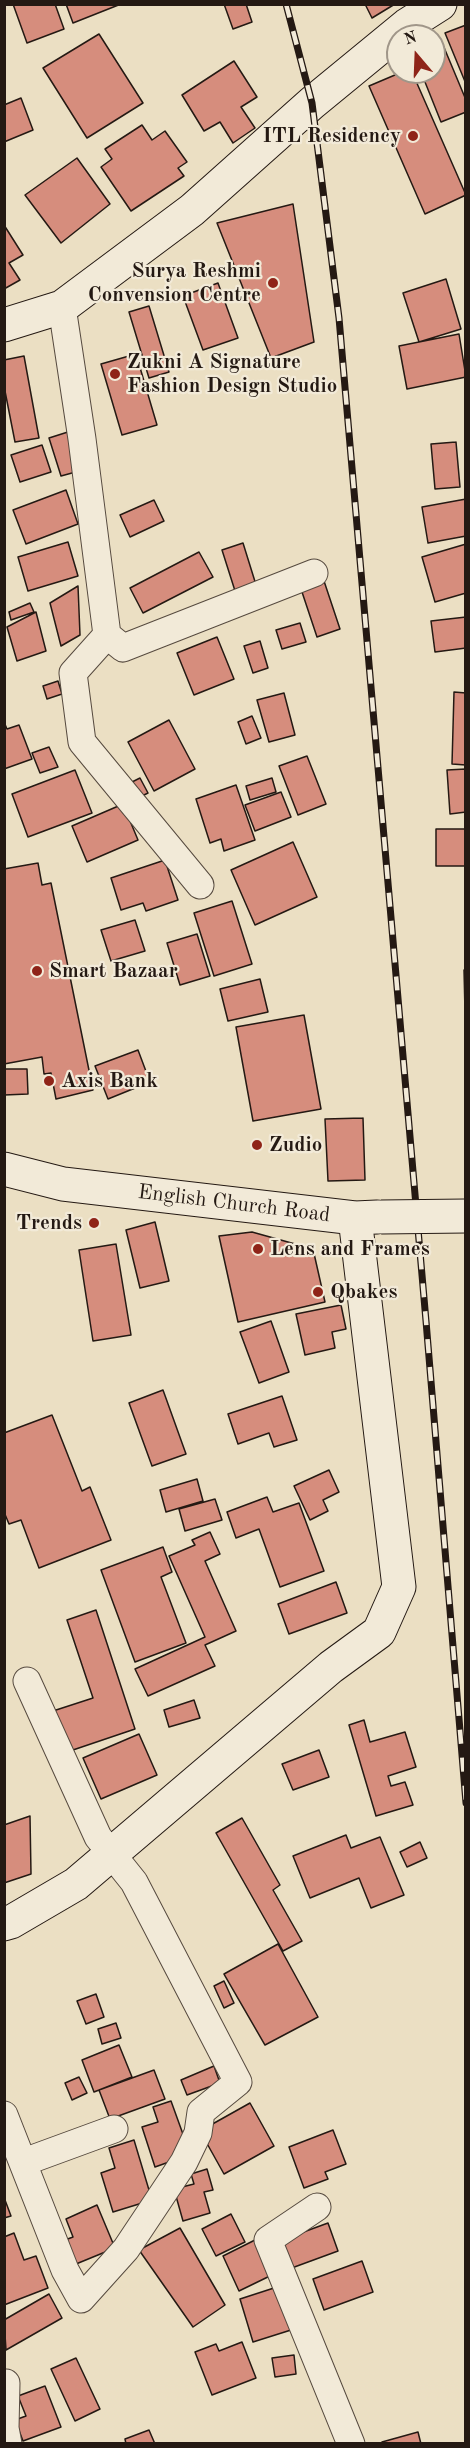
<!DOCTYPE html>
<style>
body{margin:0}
#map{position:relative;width:470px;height:2448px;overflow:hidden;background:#ebdfc3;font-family:"Old Standard TT",serif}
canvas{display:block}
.frame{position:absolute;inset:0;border:6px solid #241913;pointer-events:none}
.north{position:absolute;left:386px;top:24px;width:60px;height:60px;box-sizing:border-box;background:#f2ead8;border:2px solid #a09689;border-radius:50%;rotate:341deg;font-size:16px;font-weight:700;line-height:24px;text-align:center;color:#241913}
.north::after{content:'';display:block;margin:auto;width:21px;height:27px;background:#8f2418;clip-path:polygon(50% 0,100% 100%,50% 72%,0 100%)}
</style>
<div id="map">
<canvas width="470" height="2448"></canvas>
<div class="frame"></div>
<div class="north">N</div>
</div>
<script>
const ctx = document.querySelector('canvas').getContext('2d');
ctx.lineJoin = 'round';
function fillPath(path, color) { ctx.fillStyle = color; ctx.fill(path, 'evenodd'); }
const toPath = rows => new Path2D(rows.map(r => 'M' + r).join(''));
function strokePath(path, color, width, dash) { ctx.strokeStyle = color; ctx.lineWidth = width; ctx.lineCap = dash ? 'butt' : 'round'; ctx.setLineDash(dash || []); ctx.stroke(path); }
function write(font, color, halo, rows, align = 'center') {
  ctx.font = font + ' "Old Standard TT",serif'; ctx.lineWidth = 4.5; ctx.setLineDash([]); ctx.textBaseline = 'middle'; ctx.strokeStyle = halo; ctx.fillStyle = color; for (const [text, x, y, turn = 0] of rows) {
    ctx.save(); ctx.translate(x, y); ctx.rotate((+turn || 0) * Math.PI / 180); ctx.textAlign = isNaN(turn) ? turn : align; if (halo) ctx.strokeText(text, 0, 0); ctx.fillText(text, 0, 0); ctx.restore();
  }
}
const building = toPath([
 [13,4,55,4,64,29,27,43,13,4],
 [66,4,121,4,73,23,66,4],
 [224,4,246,4,252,22,233,29,224,4],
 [365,4,395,4,372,18,365,4],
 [466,25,466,84,445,33,466,25],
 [99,34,143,103,87,138,43,68,99,34],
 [443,45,466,100,466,112,441,122,421,72,434,72,434,48,443,45],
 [234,61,257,97,241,107,255,128,233,143,220,122,204,131,182,95,234,61],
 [402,72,412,72,466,195,425,214,369,86,402,72],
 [21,98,33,130,4,142,4,105,21,98],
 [142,125,152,140,165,131,187,162,178,168,184,176,131,211,101,167,112,159,105,149,142,125],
 [77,158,110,204,61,243,25,195,77,158],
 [293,204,314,342,271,358,217,223,293,204],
 [4,225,23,255,9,263,20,280,4,289,4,225],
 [446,279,461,329,419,342,403,293,446,279],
 [218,283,238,338,203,350,183,296,218,283],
 [149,306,169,372,149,378,129,312,149,306],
 [459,334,466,377,407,389,399,346,459,334],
 [136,354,157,425,122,435,101,364,136,354],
 [24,356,39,438,15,442,4,386,4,360,24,356],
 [71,431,83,470,61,476,49,438,71,431],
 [456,442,460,487,435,489,431,444,456,442],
 [42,445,51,472,20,482,11,455,42,445],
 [66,490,78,524,26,544,13,510,66,490],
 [466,499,466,536,428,543,422,507,466,499],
 [154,500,164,521,130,537,120,515,154,500],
 [68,542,78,576,28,591,18,557,68,542],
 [243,543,257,588,236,594,222,550,243,543],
 [466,544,466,593,435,602,422,557,466,544],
 [199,552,213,577,143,613,130,588,199,552],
 [323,578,340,629,317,637,300,586,323,578],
 [78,586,80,635,61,646,50,603,78,586],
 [30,603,34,612,11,620,9,612,30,603],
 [36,612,46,651,17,661,7,627,36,612],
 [466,617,466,648,435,652,431,621,466,617],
 [300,623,306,642,282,649,276,630,300,623],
 [217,637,234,679,194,695,177,653,217,637],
 [260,641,268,668,253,673,244,646,260,641],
 [58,681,62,694,47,699,43,686,58,681],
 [454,692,466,693,466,765,452,764,454,692],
 [284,693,295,735,269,742,257,700,284,693],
 [252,716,261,738,246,744,238,722,252,716],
 [169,720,195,769,154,791,128,742,169,720],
 [4,722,7,729,19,725,32,759,4,769,4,722],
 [49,747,58,767,40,773,32,753,49,747],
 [307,756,326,804,298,815,279,766,307,756],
 [466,769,466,812,450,814,447,770,466,769],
 [75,770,92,813,28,837,12,794,75,770],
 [140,778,148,793,136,799,128,784,140,778],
 [272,778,276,792,250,800,246,786,272,778],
 [236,785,255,840,224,851,221,839,210,843,196,799,236,785],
 [281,792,291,817,255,831,245,805,281,792],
 [123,804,138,840,87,862,72,826,123,804],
 [436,829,466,829,466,866,436,866,436,829],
 [293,842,317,897,255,925,231,870,293,842],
 [165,860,178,900,146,911,143,903,121,910,111,878,165,860],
 [38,863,42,885,51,883,93,1090,56,1099,51,1073,44,1074,42,1057,4,1064,4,869,38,863],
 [232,901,252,964,214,976,194,913,232,901],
 [135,920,145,951,111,961,101,930,135,920],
 [197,934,210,976,180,985,167,943,197,934],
 [464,970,466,970,466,1053,464,970],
 [260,979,268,1012,228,1021,220,989,260,979],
 [304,1015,321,1109,253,1121,236,1027,304,1015],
 [138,1050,150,1082,108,1099,95,1066,138,1050],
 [4,1069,27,1069,28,1094,4,1095,4,1069],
 [363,1118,365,1180,328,1181,325,1119,363,1118],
 [155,1222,169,1281,140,1288,126,1230,155,1222],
 [252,1232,313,1249,325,1302,238,1322,219,1236,252,1232],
 [116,1244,131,1335,93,1341,79,1250,116,1244],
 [341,1305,346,1329,332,1332,335,1348,305,1355,296,1314,341,1305],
 [271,1321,289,1372,259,1383,240,1332,271,1321],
 [163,1390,186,1454,152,1466,129,1403,163,1390],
 [282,1396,297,1440,274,1447,269,1433,238,1444,228,1414,282,1396],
 [52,1415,82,1491,90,1487,111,1540,39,1568,21,1520,9,1524,4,1512,4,1433,52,1415],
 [329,1470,339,1492,323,1500,328,1511,310,1520,294,1486,329,1470],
 [197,1479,203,1501,166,1512,160,1490,197,1479],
 [267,1497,273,1512,299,1503,324,1571,280,1587,259,1529,236,1538,227,1512,267,1497],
 [215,1499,222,1520,185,1531,179,1509,215,1499],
 [210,1532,220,1554,205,1561,236,1631,205,1645,215,1666,148,1696,135,1669,205,1637,169,1556,195,1545,192,1540,210,1532],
 [163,1547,172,1572,161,1577,186,1643,135,1662,101,1570,163,1547],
 [336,1582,347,1613,289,1634,278,1604,336,1582],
 [96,1610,135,1729,67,1752,53,1711,93,1698,67,1620,96,1610],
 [194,1700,200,1718,169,1727,164,1710,194,1700],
 [364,1720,370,1742,405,1732,416,1767,388,1776,391,1786,405,1782,413,1805,376,1816,349,1725,364,1720],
 [139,1734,157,1775,101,1799,83,1758,139,1734],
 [319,1750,329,1777,293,1790,282,1764,319,1750],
 [30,1816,31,1874,4,1883,4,1825,30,1816],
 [242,1818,280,1885,273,1890,302,1941,283,1951,216,1833,242,1818],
 [346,1835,351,1848,380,1837,404,1895,371,1908,359,1878,310,1898,293,1856,346,1835],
 [420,1842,427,1858,407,1867,400,1852,420,1842],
 [278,1944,318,2017,265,2045,224,1974,278,1944],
 [224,1981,234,2003,224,2008,214,1986,224,1981],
 [96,1994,104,2017,86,2024,77,2001,96,1994],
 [116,2023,121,2038,102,2044,98,2029,116,2023],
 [119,2045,132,2077,94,2092,82,2060,119,2045],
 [214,2066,220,2083,187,2095,181,2080,214,2066],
 [154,2070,165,2099,110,2119,99,2090,154,2070],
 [79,2077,87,2093,72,2100,65,2083,79,2077],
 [171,2101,188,2148,183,2157,155,2167,142,2127,158,2122,153,2107,171,2101],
 [250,2103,274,2146,224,2174,200,2131,250,2103],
 [333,2130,346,2164,325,2172,328,2179,304,2188,289,2147,333,2130],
 [134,2140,152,2200,113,2212,101,2173,115,2168,109,2148,134,2140],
 [207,2169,213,2190,204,2192,210,2213,183,2221,174,2189,194,2184,191,2174,207,2169],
 [5,2200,11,2216,4,2218,4,2200,5,2200],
 [97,2205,115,2248,76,2264,65,2240,73,2237,66,2219,97,2205],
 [231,2214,245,2242,216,2256,202,2229,231,2214],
 [328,2223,338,2251,289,2269,279,2241,328,2223],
 [180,2228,225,2305,193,2327,139,2250,180,2228],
 [14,2233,24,2260,36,2256,48,2288,4,2305,4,2237,14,2233],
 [259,2238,276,2273,239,2291,223,2256,259,2238],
 [362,2261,373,2292,324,2310,313,2279,362,2261],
 [277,2287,291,2330,253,2342,240,2299,277,2287],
 [49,2294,62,2318,6,2350,4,2320,49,2294],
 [242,2342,256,2378,212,2395,195,2352,216,2344,219,2351,242,2342],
 [294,2355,296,2374,275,2377,272,2358,294,2355],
 [76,2358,100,2409,75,2421,51,2369,76,2358],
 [45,2386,61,2427,23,2441,15,2420,26,2416,18,2396,45,2386],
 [149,2430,155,2444,126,2444,125,2439,149,2430],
 [418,2432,421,2444,383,2444,382,2442,418,2432]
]);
const street = toPath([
 [62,307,82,439,107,635,73,673,82,742,200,885],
 [107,635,123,648,314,573],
 [4,2115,65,2270,81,2299,126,2249,184,2162,198,2133,201,2112,238,2082,134,1882,98,1837,27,1681],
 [24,2162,114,2129],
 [317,2207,268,2240,351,2444],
 [6,2383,5,2428,8,2444]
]);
const secondary = toPath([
 [4,325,62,307,192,210,312,103,407,25,440,4],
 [4,1169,63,1184,355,1218,377,1217],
 [4,1924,11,1922,76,1884,331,1667,379,1632,399,1587,355,1218]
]);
const rail = toPath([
 [286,4,312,103,339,318,426,1321,466,1803]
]);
const secondaryBridge = toPath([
 [381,1217,466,1216]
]);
const markers = [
 [413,136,6,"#8f2418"],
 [273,283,6,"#8f2418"],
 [115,374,6,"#8f2418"],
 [37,971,6,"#8f2418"],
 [49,1081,6,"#8f2418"],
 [257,1145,6,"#8f2418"],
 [94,1223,6,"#8f2418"],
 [258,1249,6,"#8f2418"],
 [318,1292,6,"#8f2418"]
];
const poiNames = [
 ["ITL Residency",401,136,"right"],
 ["Surya Reshmi",261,271,"right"],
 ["Convension Centre",261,295,"right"],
 ["Zukni A Signature",127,362],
 ["Fashion Design Studio",127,386],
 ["Smart Bazaar",49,971],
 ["Axis Bank",61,1081],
 ["Zudio",269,1145],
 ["Trends",82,1223,"right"],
 ["Lens and Frames",270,1249],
 ["Qbakes",330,1292]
];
const streetNames = [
 ["English Church Road",234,1204,7]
];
fillPath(building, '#d68d7d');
strokePath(building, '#241913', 1.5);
strokePath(street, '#564a3f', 29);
strokePath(secondary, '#241913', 35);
strokePath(street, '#f2ead8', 27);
strokePath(secondary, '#f2ead8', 33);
strokePath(rail, '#241913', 7);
strokePath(rail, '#f2ead8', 4.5, [14]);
strokePath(secondaryBridge, '#241913', 35, []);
strokePath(secondaryBridge, '#f2ead8', 33);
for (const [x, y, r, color] of markers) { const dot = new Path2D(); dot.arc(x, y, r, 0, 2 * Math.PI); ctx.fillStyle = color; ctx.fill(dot); strokePath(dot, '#f2ead8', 2); }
write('bold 21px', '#241913', '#f2ead8', poiNames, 'left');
write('21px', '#241913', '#f2ead8', streetNames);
</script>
